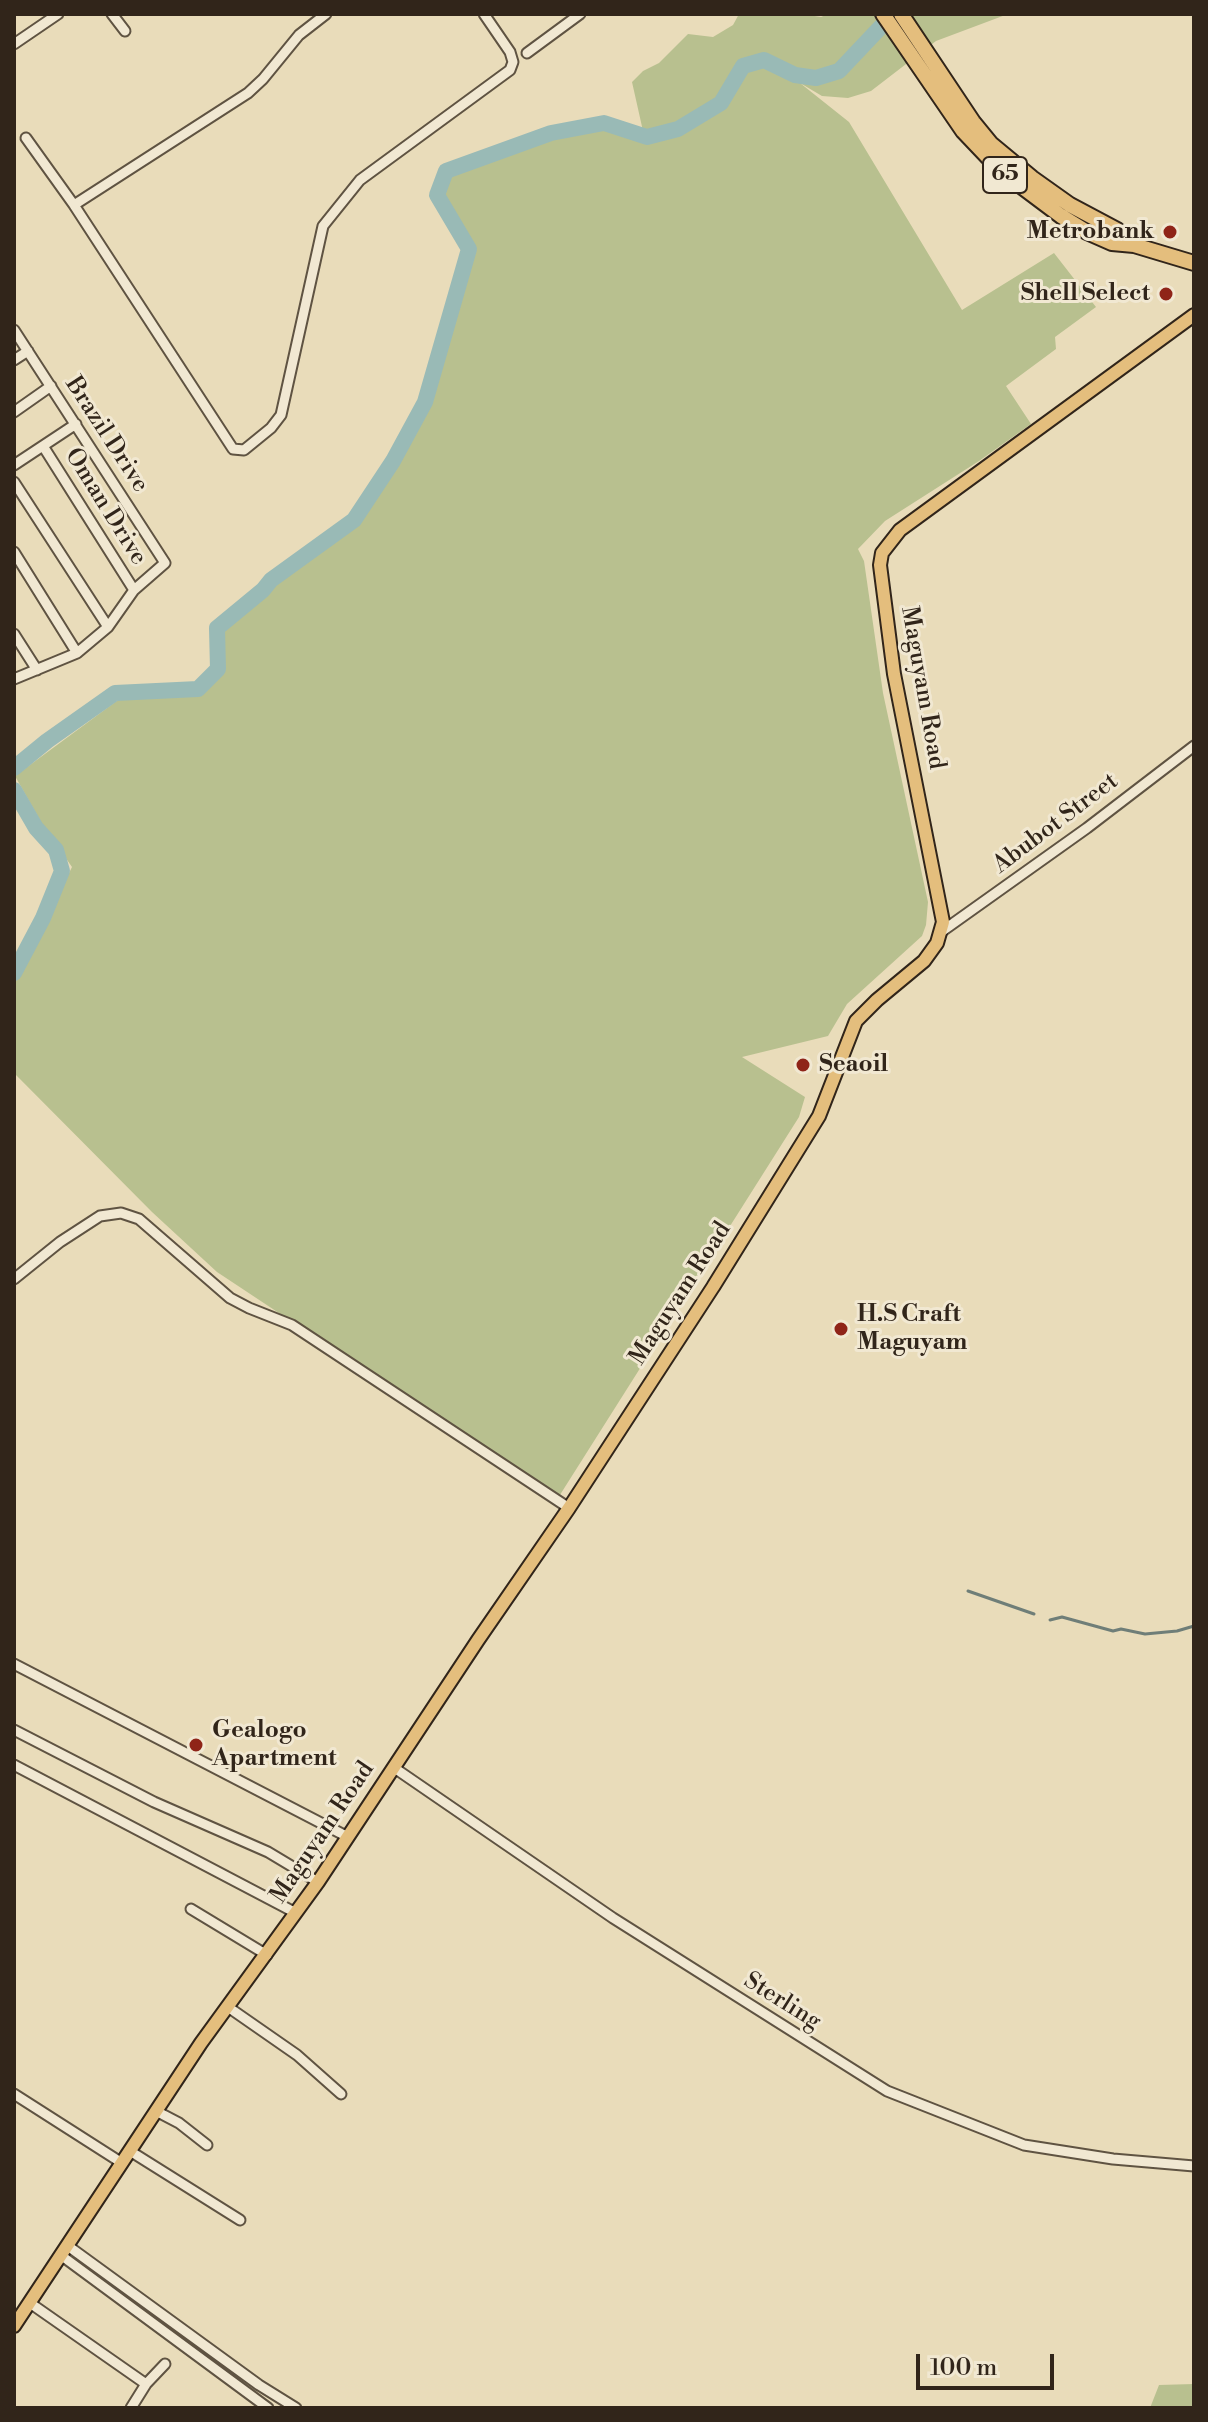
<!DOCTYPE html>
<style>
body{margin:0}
#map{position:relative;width:1208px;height:2422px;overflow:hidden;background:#e9dcba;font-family:"Libre Bodoni",serif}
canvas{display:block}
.frame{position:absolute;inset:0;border:16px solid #31251a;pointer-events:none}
.scale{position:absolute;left:916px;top:2354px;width:138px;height:36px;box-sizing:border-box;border:4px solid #31251a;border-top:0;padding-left:10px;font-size:24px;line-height:28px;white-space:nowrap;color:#31251a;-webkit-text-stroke:6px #f1e8d2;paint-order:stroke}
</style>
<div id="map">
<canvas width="1208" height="2422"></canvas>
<div class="frame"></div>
<div class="scale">100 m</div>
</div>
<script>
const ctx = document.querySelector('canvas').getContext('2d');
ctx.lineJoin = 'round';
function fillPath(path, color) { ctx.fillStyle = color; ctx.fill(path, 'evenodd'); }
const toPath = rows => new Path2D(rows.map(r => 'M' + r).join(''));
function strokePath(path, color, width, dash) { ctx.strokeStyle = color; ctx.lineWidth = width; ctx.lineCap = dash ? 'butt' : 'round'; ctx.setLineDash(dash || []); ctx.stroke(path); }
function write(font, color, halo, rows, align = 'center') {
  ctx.font = font + ' "Libre Bodoni",serif'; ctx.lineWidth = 6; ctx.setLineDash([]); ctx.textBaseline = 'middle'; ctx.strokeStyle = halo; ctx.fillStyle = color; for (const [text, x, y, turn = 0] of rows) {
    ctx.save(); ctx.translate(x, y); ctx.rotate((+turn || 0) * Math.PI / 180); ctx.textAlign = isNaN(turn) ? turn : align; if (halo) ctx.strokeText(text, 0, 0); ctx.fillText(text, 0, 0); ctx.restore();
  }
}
const green = toPath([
 [739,14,802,14,821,17,828,14,1008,14,936,41,871,91,848,98,822,96,800,83,849,122,962,310,1054,253,1096,307,1055,337,1056,349,1006,386,1031,424,979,461,885,521,858,549,864,561,883,693,928,902,926,925,922,936,847,1004,828,1036,742,1057,805,1097,799,1117,558,1498,217,1272,152,1212,14,1073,14,985,72,867,42,824,15,776,118,700,199,696,223,670,221,629,327,542,359,522,400,455,427,404,474,248,442,195,449,174,553,136,604,128,645,140,632,82,643,71,659,63,688,34,713,37,733,25],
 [1194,2384,1194,2408,1150,2408,1159,2385]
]);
const stream = toPath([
 [968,1591,1034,1614],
 [1050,1620,1062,1617,1113,1631,1121,1629,1145,1634,1177,1631,1194,1626]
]);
const river = toPath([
 [14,768,47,741,115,693,198,689,218,669,217,628,263,590,271,580,354,520,393,461,425,402,469,249,437,195,446,171,551,133,604,123,647,137,678,129,721,103,743,66,764,60,795,75,816,78,839,71,893,14],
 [14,790,36,828,56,850,62,871,43,918,14,973]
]);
const minor = toPath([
 [112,14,125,31],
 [14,44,58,14],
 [527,53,580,14],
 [26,138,74,205,233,449,244,450,271,428,281,415,323,226,360,180,510,70,513,62,510,52,484,14],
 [74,205,248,93,263,79,299,35,326,14],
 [14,330,165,563,134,590,108,627,77,653,14,679],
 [14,360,28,351],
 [14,412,51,386],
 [43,446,134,590],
 [14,465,76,424],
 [14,482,108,627],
 [14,552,77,653],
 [14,634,37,670],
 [941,932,1087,828,1194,746],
 [14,1279,60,1242,100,1216,121,1213,139,1219,230,1298,249,1308,292,1325,569,1508],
 [14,1664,348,1837],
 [14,1730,154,1802,268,1852,318,1882],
 [14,1765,296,1913],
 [393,1767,613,1918,887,2091,1024,2145,1113,2159,1194,2166],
 [191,1909,267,1955],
 [228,2007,297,2055,341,2094],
 [14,2094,122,2163],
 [156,2111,179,2123,207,2145],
 [130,2151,240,2220],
 [68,2246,259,2385,296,2408],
 [62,2256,268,2408],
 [30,2303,146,2384],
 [131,2408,146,2384,165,2364]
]);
const major = toPath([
 [14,2326,201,2043,318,1882,478,1640,569,1508,713,1287,819,1116,856,1021,877,1000,924,961,937,943,943,922,894,674,880,565,882,553,900,530,1194,315]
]);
const highway = toPath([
 [883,14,963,131,1001,171,1061,216,1087,232,1112,243,1134,245,1194,263],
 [901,14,973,122,991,144,1032,178,1070,205,1117,230,1134,245]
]);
const markers = [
 [1170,232,8,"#8f2418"],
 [1166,294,8,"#8f2418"],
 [803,1065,8,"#8f2418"],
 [841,1329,8,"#8f2418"],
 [196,1745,8,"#8f2418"]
];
const shields = [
 [1005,175,44]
];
const shieldNames = [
 ["65",1005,175]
];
const poiNames = [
 ["Metrobank",1154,232,"right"],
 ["Shell Select",1150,294,"right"],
 ["Seaoil",819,1065],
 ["H.S Craft",857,1315],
 ["Maguyam",857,1343],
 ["Gealogo",212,1731],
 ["Apartment",212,1759]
];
const streetNames = [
 ["Brazil Drive",106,435,57],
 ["Oman Drive",105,507,58],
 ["Maguyam Road",922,688,80],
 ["Abubot Street",1056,824,-37],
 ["Maguyam Road",681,1294,-57],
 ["Maguyam Road",323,1833,-56],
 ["Sterling",782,2002,32]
];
fillPath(green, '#b8c08f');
strokePath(stream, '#6f7e78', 3);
strokePath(river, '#99bab6', 16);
strokePath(minor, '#5f5342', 13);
strokePath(major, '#31251a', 16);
strokePath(highway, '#31251a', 18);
strokePath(minor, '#f1e8d2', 9);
strokePath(major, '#e4be7d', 12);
strokePath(highway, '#e4be7d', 14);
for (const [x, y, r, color] of markers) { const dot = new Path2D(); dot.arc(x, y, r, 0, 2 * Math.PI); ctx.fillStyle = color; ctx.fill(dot); strokePath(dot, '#f1e8d2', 3); }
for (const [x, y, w] of shields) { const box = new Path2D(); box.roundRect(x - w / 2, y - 18, w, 36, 6); ctx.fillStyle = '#f1e8d2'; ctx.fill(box); strokePath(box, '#31251a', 2); }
write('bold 22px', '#31251a', null, shieldNames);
write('bold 24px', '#31251a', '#f1e8d2', poiNames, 'left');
write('24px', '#31251a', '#f1e8d2', streetNames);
</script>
